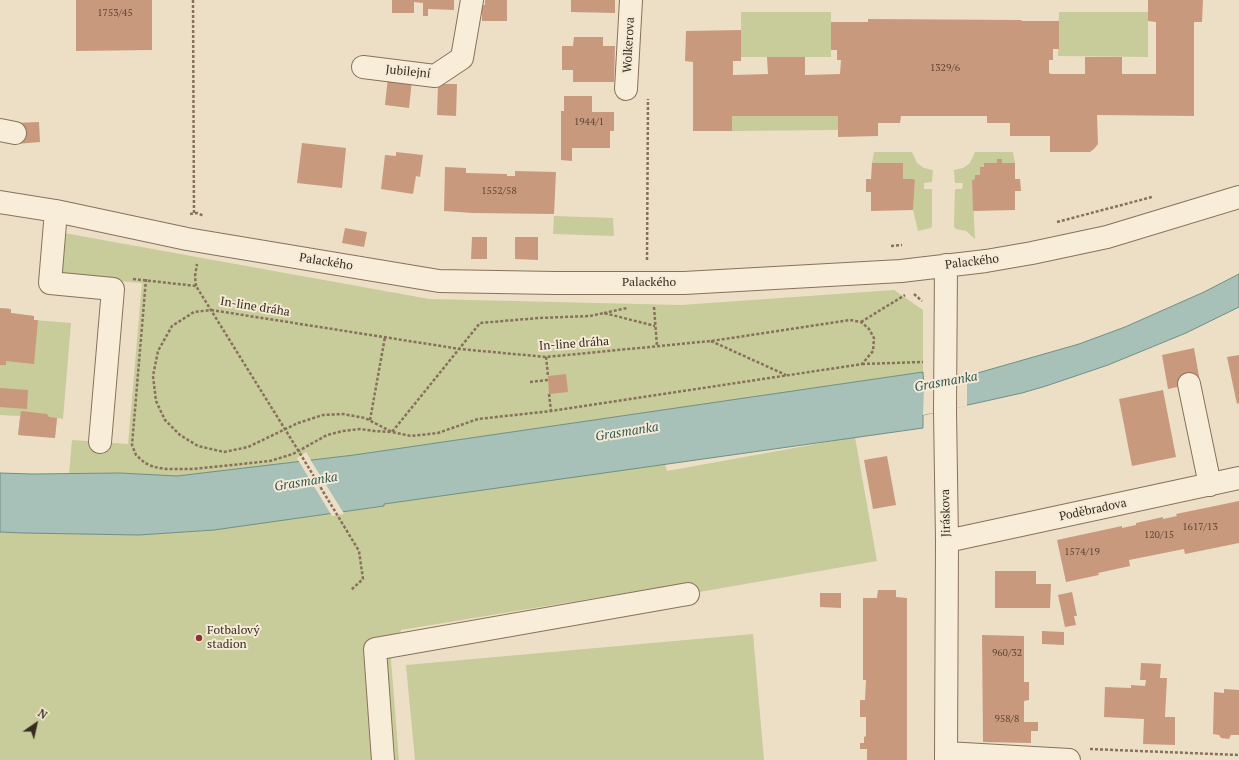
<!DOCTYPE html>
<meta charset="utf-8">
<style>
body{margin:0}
#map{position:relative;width:1239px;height:760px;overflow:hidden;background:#eddfc6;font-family:"PT Serif",serif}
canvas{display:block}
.north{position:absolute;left:16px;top:704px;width:40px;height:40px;-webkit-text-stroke:3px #f4ead5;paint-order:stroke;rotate:34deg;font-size:11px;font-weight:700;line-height:16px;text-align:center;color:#382a1f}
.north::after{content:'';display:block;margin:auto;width:14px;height:18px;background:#382a1f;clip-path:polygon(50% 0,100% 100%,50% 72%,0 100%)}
</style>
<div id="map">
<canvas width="1239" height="760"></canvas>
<div class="north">N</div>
</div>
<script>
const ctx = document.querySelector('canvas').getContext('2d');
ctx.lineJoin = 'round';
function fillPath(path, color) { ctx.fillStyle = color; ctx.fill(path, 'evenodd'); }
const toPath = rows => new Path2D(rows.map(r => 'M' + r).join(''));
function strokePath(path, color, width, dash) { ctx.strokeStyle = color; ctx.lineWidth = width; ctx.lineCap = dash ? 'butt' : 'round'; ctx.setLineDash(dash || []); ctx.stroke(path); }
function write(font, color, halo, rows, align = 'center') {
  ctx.font = font + ' "PT Serif",serif'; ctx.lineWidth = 4; ctx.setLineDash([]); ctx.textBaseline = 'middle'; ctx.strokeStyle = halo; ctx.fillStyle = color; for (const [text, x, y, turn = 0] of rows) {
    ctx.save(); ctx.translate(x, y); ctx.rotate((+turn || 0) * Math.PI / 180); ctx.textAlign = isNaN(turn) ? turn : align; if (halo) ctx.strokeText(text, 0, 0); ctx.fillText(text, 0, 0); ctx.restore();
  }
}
const green = toPath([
 [741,12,831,12,831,57,741,57],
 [1059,12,1148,12,1148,57,1058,56],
 [732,116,838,116,838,130,732,131],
 [874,152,912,152,917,163,924,168,933,170,932,182,924,183,924,189,932,189,932,225,931,228,918,231,913,210,915,180,913,179,903,179,903,163,872,163],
 [975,152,1013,152,1015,163,1002,163,1002,159,997,159,997,163,984,163,984,167,980,167,980,175,975,175,975,179,972,180,975,239,966,231,956,229,954,227,954,223,955,189,962,189,963,183,955,183,954,170,963,168,970,163],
 [554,216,613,218,614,236,553,234],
 [64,233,429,299,681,305,894,290,923,310,923,372,354,455,311,460,306,452,297,458,299,462,177,476,120,473,69,474,72,440,128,444,142,283,61,276],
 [0,308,11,309,11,313,34,316,34,320,71,323,63,419,57,418,55,438,18,435,20,416,0,415],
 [855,437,877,561,688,594,686,583,401,630,391,660,399,760,0,760,0,532,24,533,139,535,214,530,384,506,384,504,665,464,667,471],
 [753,634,764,760,415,760,406,665]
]);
const water = toPath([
 [1239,274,1239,307,1186,333,1108,365,1046,386,1022,393,923,415,923,428,384,504,384,506,214,530,139,535,24,533,0,532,0,473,32,474,120,473,177,476,354,455,923,372,924,386,967,376,1079,344,1125,327,1204,292,1239,274]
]);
const pier = toPath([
 [967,376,967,406,923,415,924,386],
 [310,459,343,512,344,514,332,516,298,460]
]);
const building = toPath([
 [76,0,152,0,152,50,76,51],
 [392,0,454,0,454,10,428,9,428,16,423,16,423,3,414,2,414,13,392,13],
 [485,0,507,0,507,21,482,21,482,5,485,5],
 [571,0,615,0,615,13,571,12],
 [1148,0,1203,0,1202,22,1194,22,1194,116,1097,115,1098,144,1094,149,1090,152,1050,152,1050,136,1010,136,1010,123,987,123,987,116,901,116,900,123,878,123,878,136,838,137,838,116,732,116,732,131,693,131,693,62,685,61,686,31,741,30,741,61,733,61,733,75,768,74,767,57,805,57,805,75,840,74,841,60,837,60,837,50,831,50,831,22,868,22,868,19,1021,20,1022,21,1059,21,1059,49,1053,49,1053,60,1049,60,1049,73,1051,74,1085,74,1085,57,1122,57,1122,74,1156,74,1156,22,1148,21],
 [574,37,603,37,603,46,615,46,614,82,573,82,573,70,562,70,562,46,573,46],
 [388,77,412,80,409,108,385,105],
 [438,84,457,84,456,116,437,115],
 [564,96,592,96,592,112,614,112,614,131,610,131,610,148,572,148,572,161,561,160,561,111,564,111],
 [39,122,40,142,16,144,15,123],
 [302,143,346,148,342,188,297,183],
 [396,152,423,155,420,177,416,176,413,194,381,189,385,155,396,156],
 [997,159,1002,159,1002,163,1015,163,1015,179,1020,179,1021,191,1015,191,1015,210,973,211,972,180,975,179,975,175,980,175,980,167,984,167,984,163,997,163],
 [872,163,903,163,903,179,913,179,915,180,913,210,871,211,871,192,866,192,866,179,871,179],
 [445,167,466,168,466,173,507,174,507,176,515,176,515,171,556,172,554,214,473,213,444,211],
 [345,228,367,232,364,247,342,243],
 [472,237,487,237,487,259,471,259],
 [515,237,538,237,538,260,515,259],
 [0,308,11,309,11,313,34,316,34,320,38,320,34,364,6,361,6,365,0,365],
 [1194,348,1200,382,1168,389,1162,355],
 [1239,355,1239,403,1237,404,1227,357],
 [566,374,568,392,549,394,548,376],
 [0,388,28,390,27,409,0,407],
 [1163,390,1176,457,1132,466,1119,399],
 [21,411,47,414,49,417,57,418,55,438,18,435],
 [887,456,896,505,873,509,864,460],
 [1239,501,1239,543,1185,554,1184,549,1129,560,1130,566,1098,573,1099,575,1066,582,1057,540,1122,526,1122,528,1136,525,1136,523,1163,517,1163,519,1177,516,1176,514],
 [995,571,1036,571,1036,584,1051,584,1050,608,995,608],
 [878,590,896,590,896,597,907,598,907,760,867,760,867,749,860,749,860,743,864,743,864,737,866,736,866,717,860,717,860,700,865,700,866,680,863,680,863,598,877,598],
 [1072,592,1077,616,1074,616,1076,625,1065,627,1058,595],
 [820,593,841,593,841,608,820,607],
 [1042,631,1064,632,1064,645,1042,644],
 [982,635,1024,636,1024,682,1029,682,1029,700,1024,701,1024,722,1038,722,1038,731,1031,731,1031,743,983,742],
 [1141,663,1161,664,1160,678,1167,678,1165,717,1175,717,1175,745,1143,744,1144,719,1104,717,1105,687,1131,688,1131,685,1145,686,1146,680,1140,680],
 [1224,689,1239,690,1239,735,1231,735,1229,739,1221,738,1219,735,1213,734,1214,692,1224,693]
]);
const path = toPath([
 [193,0,194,215],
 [190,214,197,213,204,216],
 [1057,222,1152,197],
 [891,246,902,245],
 [647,260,648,99],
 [133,279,196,286,301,455,359,551,363,579,351,590],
 [146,279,132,445,136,455,145,463,154,467,166,469,193,469,270,461,293,454,327,435,343,431,360,429,374,431,392,432,480,323,539,318,590,316,604,313,655,326],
 [196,286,195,276,197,264],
 [914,294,922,301],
 [654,307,657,346],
 [211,310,460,349,546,357,711,341,850,320,861,322,869,329,874,338,873,351,862,364,551,411,478,419,438,433,411,436,392,432,365,418,343,414,323,415,298,423,248,447,224,452,198,446,180,435,165,420,156,401,153,376,158,351,172,326,194,312,211,310],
 [604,313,627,308],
 [861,322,905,295],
 [711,341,786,375],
 [546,357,548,376],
 [862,364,923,362],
 [530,382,548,380],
 [549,394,551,411],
 [370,420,385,337],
 [1090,749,1239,755]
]);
const minor = toPath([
 [363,67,435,76,462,58,472,0],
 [626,89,631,0],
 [0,130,15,133],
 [0,202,56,211,187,239,439,281,555,283,684,283,901,271,986,261,1032,253,1107,237,1239,197],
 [56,211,50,283,113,289,100,442],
 [1189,384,1210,485],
 [947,541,1239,478],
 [946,753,1069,760],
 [383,760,375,649,688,594],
 [946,760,947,541,945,411,946,265]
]);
const markers = [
 [199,638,4,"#942e35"]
];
const numberNames = [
 ["1753/45",115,13],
 ["1329/6",945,68],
 ["1944/1",589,122],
 ["1552/58",499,191],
 ["1617/13",1200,527],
 ["120/15",1159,535],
 ["1574/19",1082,552],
 ["960/32",1007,653],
 ["958/8",1007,719]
];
const streetNames = [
 ["Wolkerova",629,45,-87],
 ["Jubilejní",408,72,6],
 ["Palackého",326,262,9],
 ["Palackého",972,262,-7],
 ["Palackého",649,283],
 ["In-line dráha",255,307,9],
 ["In-line dráha",574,344,-4],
 ["Poděbradova",1093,510,-12],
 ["Jiráskova",946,513,-91]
];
const poiNames = [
 ["Fotbalový",207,631],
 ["stadion",207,645]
];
const waterNames = [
 ["Grasmanka",946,382,-10],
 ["Grasmanka",627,432,-9],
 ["Grasmanka",306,482,-9]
];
fillPath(green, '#c8cb9a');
fillPath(water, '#a7c0b8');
strokePath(water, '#6e8f85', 1);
fillPath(pier, '#eddfc6');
fillPath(building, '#c9997d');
strokePath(minor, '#87715c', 24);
strokePath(path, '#87715c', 2.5, [3, 2]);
strokePath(minor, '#f8edd9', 22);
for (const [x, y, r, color] of markers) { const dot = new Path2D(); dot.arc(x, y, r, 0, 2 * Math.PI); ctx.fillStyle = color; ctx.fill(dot); strokePath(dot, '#f4ead5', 1.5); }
write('10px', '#5c4636', null, numberNames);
write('12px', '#382a1f', '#f4ead5', streetNames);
write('12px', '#382a1f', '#f4ead5', poiNames, 'left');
write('italic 13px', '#2f5753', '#f4ead5', waterNames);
</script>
